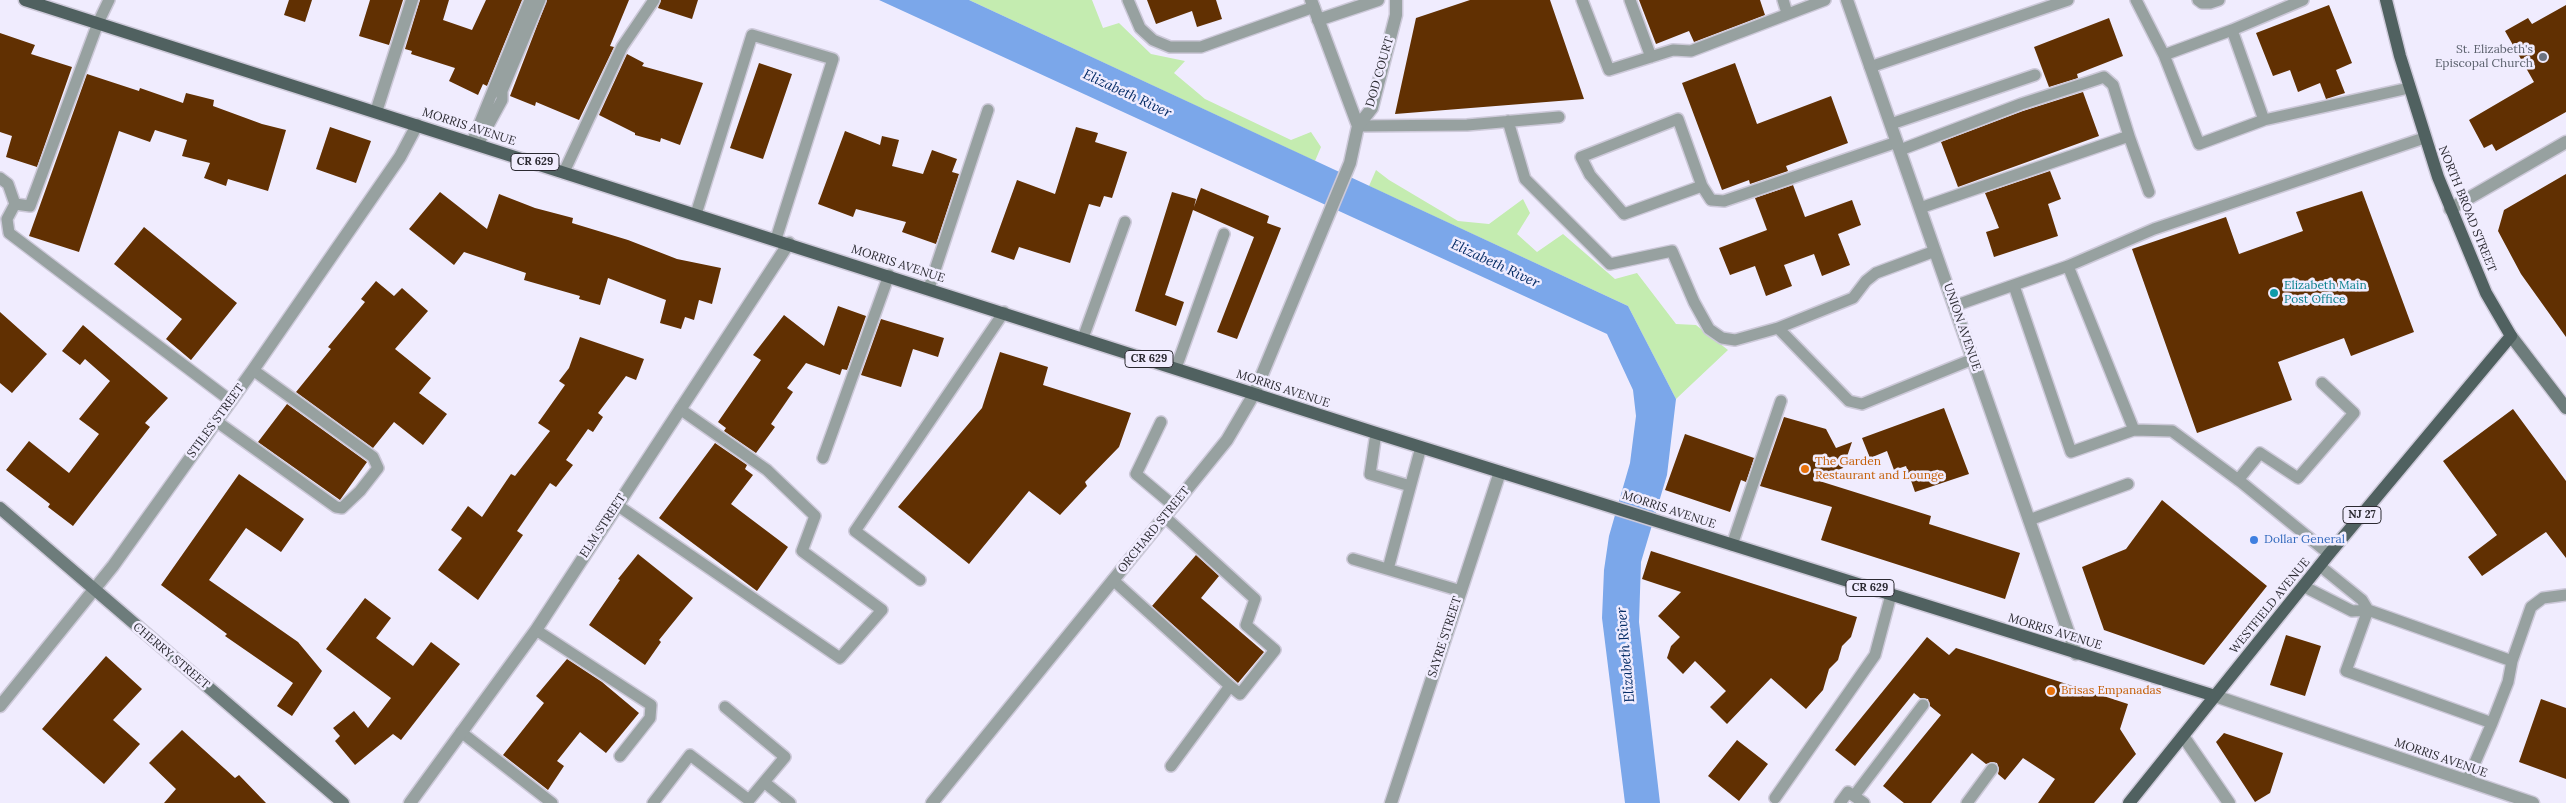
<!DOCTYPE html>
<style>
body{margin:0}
canvas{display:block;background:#f0ecfe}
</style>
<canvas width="2566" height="803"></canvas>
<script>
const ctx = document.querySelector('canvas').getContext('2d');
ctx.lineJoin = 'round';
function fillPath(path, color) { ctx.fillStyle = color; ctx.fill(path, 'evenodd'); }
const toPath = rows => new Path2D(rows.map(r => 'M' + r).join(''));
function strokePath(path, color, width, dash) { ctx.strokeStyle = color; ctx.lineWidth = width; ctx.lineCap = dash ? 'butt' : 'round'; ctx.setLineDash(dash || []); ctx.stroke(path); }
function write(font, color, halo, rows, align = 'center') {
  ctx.font = font + ' Lora,serif'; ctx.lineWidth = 5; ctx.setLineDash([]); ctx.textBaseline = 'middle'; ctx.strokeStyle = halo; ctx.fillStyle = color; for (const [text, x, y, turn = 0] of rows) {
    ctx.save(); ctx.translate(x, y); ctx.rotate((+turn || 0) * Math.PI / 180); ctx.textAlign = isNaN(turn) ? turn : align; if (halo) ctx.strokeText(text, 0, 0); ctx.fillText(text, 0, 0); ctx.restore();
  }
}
const green = toPath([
 [969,0,1092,0,1103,28,1119,23,1151,54,1185,61,1174,73,1205,99,1291,140,1311,132,1321,147,1315,161],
 [1376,170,1389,180,1458,221,1489,224,1523,199,1530,213,1517,234,1537,252,1563,234,1615,279,1637,273,1676,324,1696,325,1728,350,1676,399,1628,306,1369,186]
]);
const water = toPath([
 [879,0,969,0,1628,306,1676,399,1667,475,1641,562,1639,622,1660,803,1625,803,1602,618,1604,570,1609,536,1630,463,1636,416,1633,390,1607,334]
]);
const building = toPath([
 [289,0,312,0,305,22,284,15],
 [370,0,403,0,389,45,359,36],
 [420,0,449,0,443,20,472,30,486,0,522,0,487,86,483,84,478,95,449,81,455,68,411,54,412,51,405,49],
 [547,0,629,0,610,46,614,47,579,120,536,102,535,106,510,96],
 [661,0,698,0,692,19,658,8],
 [1147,0,1216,0,1222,19,1197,27,1192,11,1156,24],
 [1470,0,1550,0,1584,99,1395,114,1416,18],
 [1639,0,1760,0,1765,15,1694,42,1689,31,1656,44],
 [2329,5,2352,63,2336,70,2345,93,2326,99,2320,83,2298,92,2290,70,2273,76,2256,33],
 [2566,5,2566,112,2496,151,2492,144,2484,148,2469,120,2534,82,2505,31,2528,18,2532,24],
 [2109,18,2123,56,2077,74,2078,78,2049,87,2034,47],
 [0,33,35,45,31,54,72,67,37,167,6,157,12,136,0,132],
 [627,54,644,63,642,66,703,83,680,145,661,138,660,142,635,135,635,133,599,115],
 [759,63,792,74,763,159,730,148],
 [1735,63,1757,124,1831,96,1848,143,1786,166,1788,171,1750,184,1749,180,1722,190,1682,83],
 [87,74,139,91,140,88,183,103,186,93,214,100,213,106,262,124,286,130,268,191,228,179,226,186,204,178,210,163,182,156,187,140,155,130,150,142,119,131,79,252,29,236],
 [2083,92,2099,136,1958,187,1941,142,2023,111],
 [330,127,371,141,356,183,316,169],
 [1076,127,1098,133,1095,142,1127,152,1112,198,1104,196,1100,207,1089,204,1070,263,1019,247,1014,260,991,252,1017,180,1055,194],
 [845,131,880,145,882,136,899,140,892,166,923,174,932,150,957,159,952,172,959,174,936,244,902,232,906,222,856,209,853,217,818,204],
 [2050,171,2061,199,2048,204,2058,236,1994,257,1986,232,1999,228,1985,193],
 [2566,174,2566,337,2521,274,2498,231,2504,210],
 [1793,185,1805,217,1852,200,1861,225,1838,234,1850,265,1822,276,1814,254,1784,265,1792,286,1766,296,1755,266,1730,275,1719,248,1767,230,1755,198],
 [1201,188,1269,216,1267,223,1281,228,1237,339,1217,332,1254,237,1193,210,1165,295,1184,302,1176,326,1135,311,1172,192,1196,199,1194,207],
 [2362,191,2414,332,2351,356,2344,338,2278,362,2292,400,2197,433,2132,249,2226,217,2239,254,2303,231,2296,212],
 [440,192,487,229,499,194,535,208,573,218,572,223,628,240,677,259,721,268,712,304,699,300,694,320,685,317,681,329,660,323,666,300,608,278,600,305,579,299,580,296,524,280,526,273,464,252,454,265,409,229],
 [144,227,237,303,191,360,166,339,182,319,114,264],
 [376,281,394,296,402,288,428,311,395,349,431,378,419,393,447,414,423,445,394,422,373,448,296,392,331,349,328,347,365,302,361,299],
 [838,306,866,316,847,370,842,369,840,375,806,363,787,388,793,392,771,424,775,427,756,453,724,431,726,428,718,422,761,360,753,355,784,315,824,346],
 [0,312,47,354,12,393,0,383],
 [881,319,944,338,938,357,913,349,901,387,861,375],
 [83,325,168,398,145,423,150,427,73,526,48,507,50,504,6,470,29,441,69,473,99,434,79,419,110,381,85,359,80,365,62,351],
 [580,337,644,359,636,380,626,376,598,413,603,417,593,432,588,429,566,460,573,465,556,487,550,483,517,531,523,535,478,600,438,570,462,538,451,530,468,506,482,517,511,474,515,476,550,431,538,423,565,385,559,381,569,368],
 [1000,352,1048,367,1043,385,1131,413,1119,447,1085,482,1087,486,1060,515,1029,491,969,564,898,507,982,408],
 [287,404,367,462,340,500,258,442],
 [1944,408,1969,474,1915,492,1906,466,1894,470,1887,451,1870,458,1862,438],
 [2513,409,2566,481,2566,558,2546,532,2482,576,2468,557,2497,535,2443,461],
 [1784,417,1826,429,1836,448,1852,442,1843,468,1813,479,1931,516,1929,524,2020,553,2005,599,1821,540,1832,507,1760,486],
 [1685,434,1754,458,1746,482,1741,480,1730,512,1665,490],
 [715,443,747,465,745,469,753,475,731,504,788,547,757,591,659,518],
 [239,474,304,519,281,552,246,528,209,580,298,642,322,671,292,716,277,706,293,683,225,636,227,634,161,585],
 [2162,500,2267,586,2204,665,2104,630,2082,567,2126,549],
 [1651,551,1857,617,1851,637,1842,646,1838,660,1829,669,1823,690,1806,709,1771,678,1727,724,1710,707,1726,691,1695,661,1683,674,1667,658,1671,646,1680,637,1658,616,1681,592,1642,579],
 [638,554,693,598,659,640,661,642,645,665,589,625,620,580,618,579],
 [1196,555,1219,576,1201,598,1264,652,1238,683,1152,606],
 [365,598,391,618,376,638,413,666,431,642,460,664,401,740,393,734,355,765,335,741,340,736,333,728,354,711,368,728,391,698,326,649],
 [2286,635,2321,646,2305,696,2270,685],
 [1927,637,1949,655,1956,648,2128,704,2120,729,2136,754,2094,803,2038,803,2055,779,2023,758,2005,780,1998,774,1999,769,1997,763,1992,762,1986,764,1972,753,1931,803,1904,803,1883,786,1941,715,1930,706,1928,699,1920,698,1914,693,1855,766,1835,750],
 [106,656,142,689,113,720,140,744,104,784,42,729],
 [567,659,602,682,639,713,606,753,580,732,557,761,564,766,548,790,503,755,544,703,536,696],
 [2541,699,2566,708,2566,779,2519,762],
 [182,730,235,778,239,775,266,803,164,803,176,789,149,763],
 [2224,733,2283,753,2270,793,2255,802,2216,742],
 [1737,740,1768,764,1739,801,1708,776]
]);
const lane = toPath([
 [1128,0,1140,28,1153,40,1170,47,1201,47,1314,7],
 [1582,0,1609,70,1673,50,1691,51,1825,0],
 [1630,0,1651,57],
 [1783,0,1787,13],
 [2136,0,2164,55,2232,30,2303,0],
 [2198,0,2202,3,2210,3,2219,0],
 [2232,30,2264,120],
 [2164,55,2199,144,2264,120,2409,88],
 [1870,67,2068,0],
 [1508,121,1525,179,1610,264,1672,251,1694,302,1709,329,1722,338,1735,340,1778,328],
 [1891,124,2035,75],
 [1358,126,1467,125,1559,117],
 [2129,136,2149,192],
 [472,142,530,0],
 [478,144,502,100,502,91,540,0],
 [1900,150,2021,104,2086,83,2104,77,2113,85,2129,136,1920,208],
 [564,172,622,47,654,0],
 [0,178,8,184,15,204,7,219,9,233,231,401],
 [1702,186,1624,214,1590,175,1581,157,1678,119,1702,186,1711,200,1724,201,1897,142],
 [15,204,30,206,98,23,109,0],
 [696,214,752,35,833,59,776,239],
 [1935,251,1876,273,1866,281,1853,298,1778,328,1849,401,1862,404,1973,359],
 [2068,266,2134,430],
 [2014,286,2071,452,2134,430,2172,431,2241,482,2329,554],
 [929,288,988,110],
 [1954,306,2068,266,2154,229,2424,138],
 [1083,338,1125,222],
 [1176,368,1224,234],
 [216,421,336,507,342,508,360,491,378,468,373,457,253,370],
 [1161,422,1136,474,1174,506],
 [1376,433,1370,474,1410,486],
 [823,458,889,275],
 [2238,480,2260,453,2298,478,2354,413,2322,383],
 [617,505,840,658,882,610,802,551,815,516,767,470,680,409],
 [1165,517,1255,599,1246,625,1275,650,1240,694,1230,686],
 [2029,520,2128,484],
 [1732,545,1781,401],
 [1353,559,1461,591],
 [1388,569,1421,447],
 [920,580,855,531,1004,312],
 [1113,580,1230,686,1171,766],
 [2303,586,2352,611,2368,610,2362,600,2320,566],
 [536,630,651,705,650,718,620,756],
 [2512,661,2531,607,2543,598,2566,595],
 [461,732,552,803],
 [2467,781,2492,723,2508,682,2512,661,2368,610,2346,671,2492,723],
 [764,782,790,803],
 [1854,796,1923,705],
 [1775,798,1875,655,1891,595],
 [653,803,690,755,749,800,785,757,725,707],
 [1840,803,1848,792,1864,803],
 [1967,803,1992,769]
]);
const street = toPath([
 [1847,0,2076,654],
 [1318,20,1378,0],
 [376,112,412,0],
 [1358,126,1372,108,1396,15,1396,0],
 [2450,209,2566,142],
 [2215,696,2533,803],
 [0,706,113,566,253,370,400,157,417,125],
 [2183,736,2229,803],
 [410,803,536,630,789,243],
 [932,803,1227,440,1254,394,1350,163,1358,126,1311,0],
 [1391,803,1500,472]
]);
const secondary = toPath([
 [2511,336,2566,408],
 [0,508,343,803]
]);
const primary = toPath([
 [25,0,1376,433,2215,696],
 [2129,803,2329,554,2511,336,2486,293,2438,177,2400,56,2386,0]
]);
const markers = [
 [2543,57,5,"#6b7280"],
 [2274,293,5,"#0f9aa8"],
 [1805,469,5,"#e8710a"],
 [2254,540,5,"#3f7fe0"],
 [2051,691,5,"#e8710a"]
];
const shields = [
 [535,162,48],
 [1149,359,48],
 [2362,515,38],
 [1870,588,48]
];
const shieldNames = [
 ["CR 629",535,162],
 ["CR 629",1149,359],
 ["NJ 27",2362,515],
 ["CR 629",1870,588]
];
const worshipNames = [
 ["St. Elizabeth's",2533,50],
 ["Episcopal Church",2533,64]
];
const streetNames = [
 ["DOD COURT",1380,72,-74],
 ["MORRIS AVENUE",469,127,18],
 ["NORTH BROAD STREET",2467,209,68],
 ["MORRIS AVENUE",898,264,18],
 ["UNION AVENUE",1962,327,71],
 ["MORRIS AVENUE",1283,389,18],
 ["STILES STREET",216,421,-54],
 ["MORRIS AVENUE",1669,510,18],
 ["ELM STREET",603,526,-57],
 ["ORCHARD STREET",1154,530,-51],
 ["WESTFIELD AVENUE",2270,606,-51],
 ["MORRIS AVENUE",2055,632,17],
 ["SAYRE STREET",1445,637,-72],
 ["CHERRY STREET",171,656,40],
 ["MORRIS AVENUE",2441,758,19]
];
const cultureNames = [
 ["Elizabeth Main",2284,286],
 ["Post Office",2284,300]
];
const foodNames = [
 ["The Garden",1815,462],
 ["Restaurant and Lounge",1815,476],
 ["Brisas Empanadas",2061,691]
];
const shopNames = [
 ["Dollar General",2264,540]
];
const waterNames = [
 ["Elizabeth River",1127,94,25],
 ["Elizabeth River",1495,264,25],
 ["Elizabeth River",1626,655,-95]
];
fillPath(green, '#c4ecb0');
fillPath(water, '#7ba7ea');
fillPath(building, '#613002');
strokePath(lane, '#cdc9d9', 14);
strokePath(street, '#cdc9d9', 15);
strokePath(secondary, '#cdc9d9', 15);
strokePath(primary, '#cdc9d9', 15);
strokePath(lane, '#97a1a0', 11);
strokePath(street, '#97a1a0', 12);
strokePath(secondary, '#6d7c7b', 12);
strokePath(primary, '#506160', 12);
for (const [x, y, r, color] of markers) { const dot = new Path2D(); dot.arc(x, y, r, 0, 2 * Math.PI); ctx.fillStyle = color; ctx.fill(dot); strokePath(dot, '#f0ecfe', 2); }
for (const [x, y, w] of shields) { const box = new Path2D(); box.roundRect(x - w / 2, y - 8.5, w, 17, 4); ctx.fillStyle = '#f0ecfe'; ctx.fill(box); strokePath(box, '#2b2a31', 1); }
write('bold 11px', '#2b2a31', null, shieldNames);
write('12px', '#5b616d', '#f0ecfe', worshipNames, 'right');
write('12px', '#2b2a31', '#f0ecfe', streetNames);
write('12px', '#0d838f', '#f0ecfe', cultureNames, 'left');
write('12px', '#c56008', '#f0ecfe', foodNames, 'left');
write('12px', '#366cbe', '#f0ecfe', shopNames, 'left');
write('italic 14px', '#042b66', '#f0ecfe', waterNames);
</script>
